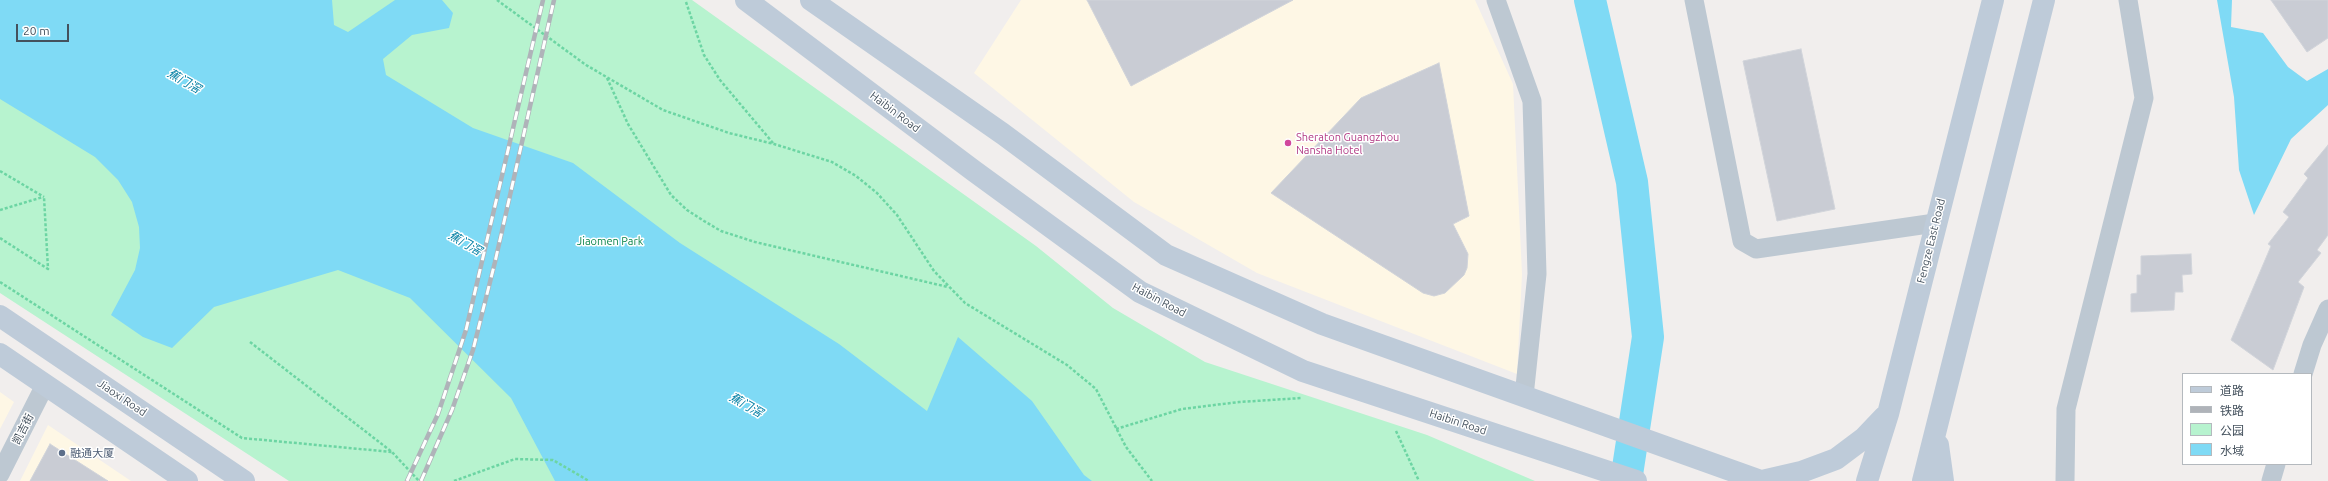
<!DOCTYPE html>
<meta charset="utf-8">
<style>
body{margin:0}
#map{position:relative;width:2328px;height:481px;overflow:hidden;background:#f1eeed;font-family:Ubuntu,"Noto Sans SC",sans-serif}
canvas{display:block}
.legend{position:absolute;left:2182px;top:373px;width:130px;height:92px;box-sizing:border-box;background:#fff;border:1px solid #b4b9be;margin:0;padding:5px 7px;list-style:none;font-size:12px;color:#44515d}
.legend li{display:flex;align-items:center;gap:8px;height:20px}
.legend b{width:20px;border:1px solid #b4b9be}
.scale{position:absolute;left:16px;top:24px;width:53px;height:18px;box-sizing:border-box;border:2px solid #44515d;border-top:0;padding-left:5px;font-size:12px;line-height:14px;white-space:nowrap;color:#44515d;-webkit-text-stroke:3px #fff;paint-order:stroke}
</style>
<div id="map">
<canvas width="2328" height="481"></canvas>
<ul class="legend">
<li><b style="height:5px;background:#becbd9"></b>道路</li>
<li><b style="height:5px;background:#afb3b9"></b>铁路</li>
<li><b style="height:11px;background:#b7f3cf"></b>公园</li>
<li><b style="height:11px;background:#7fdaf5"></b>水域</li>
</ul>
<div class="scale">20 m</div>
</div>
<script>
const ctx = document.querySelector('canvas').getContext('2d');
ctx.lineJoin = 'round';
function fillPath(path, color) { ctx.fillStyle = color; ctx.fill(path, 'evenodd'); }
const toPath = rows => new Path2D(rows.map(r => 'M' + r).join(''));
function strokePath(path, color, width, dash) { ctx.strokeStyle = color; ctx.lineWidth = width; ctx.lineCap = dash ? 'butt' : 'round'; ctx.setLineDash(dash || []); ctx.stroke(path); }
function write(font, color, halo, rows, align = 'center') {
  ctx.font = font + ' Ubuntu,"Noto Sans SC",sans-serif'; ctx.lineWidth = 3; ctx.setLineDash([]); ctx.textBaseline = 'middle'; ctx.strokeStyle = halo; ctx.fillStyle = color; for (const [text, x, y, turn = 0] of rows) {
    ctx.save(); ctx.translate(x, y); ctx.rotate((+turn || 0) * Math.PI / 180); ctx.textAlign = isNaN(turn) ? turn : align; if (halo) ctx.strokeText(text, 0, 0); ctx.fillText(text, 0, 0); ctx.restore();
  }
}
const commercial = toPath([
 [1021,0,1475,0,1513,84,1522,274,1517,374,1257,273,1134,202,974,73],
 [0,392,14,402,0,429],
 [48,425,131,481,20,481]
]);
const green = toPath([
 [0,0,692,0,1036,246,1113,308,1205,362,1427,435,1535,481,289,481,0,293]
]);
const water = toPath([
 [0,0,332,0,334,25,348,32,395,0,442,0,453,13,449,28,412,35,383,59,386,75,473,128,573,163,680,243,839,344,927,411,958,337,1032,401,1084,475,1092,481,555,481,511,398,410,298,338,270,214,307,172,348,143,337,111,315,135,270,140,248,139,227,132,202,118,180,95,157,0,99],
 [2217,0,2232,0,2231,27,2263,33,2288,67,2307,81,2328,69,2328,105,2291,139,2254,215,2239,170,2234,97]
]);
const river = toPath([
 [1590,0,1632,182,1648,337,1626,481]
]);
const building = toPath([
 [1087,0,1293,0,1131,86,1087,0],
 [2271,0,2328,0,2328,38,2307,52,2271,0],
 [1801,49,1835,209,1777,221,1743,61,1801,49],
 [1439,63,1469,216,1453,224,1468,254,1467,268,1464,275,1445,293,1434,296,1423,293,1271,193,1361,98,1439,63],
 [2328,145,2328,235,2317,250,2321,253,2298,282,2304,287,2273,370,2231,340,2271,246,2268,244,2289,217,2283,212,2308,178,2304,174,2328,145],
 [2191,254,2192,274,2182,275,2183,292,2175,292,2174,310,2131,312,2131,294,2137,293,2137,275,2141,275,2141,256,2191,254],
 [50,444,108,481,30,481,50,444]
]);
const path = toPath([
 [497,0,586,65,663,110,729,133,774,144,832,162,856,176,877,193,897,215,934,271,965,303,1067,365,1096,389,1126,447,1152,481],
 [686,2,704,55,720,80,773,143],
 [607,78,628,124,671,195,687,210,704,221,721,231,755,242,948,287],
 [0,171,44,197],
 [0,210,43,197],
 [0,238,48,269,44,197],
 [0,282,242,438,392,452],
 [250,342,392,452,419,481],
 [1116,429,1182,409,1239,402,1302,398],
 [1396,431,1419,481],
 [454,481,515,459,553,460,589,481]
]);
const street = toPath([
 [1496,0,1532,101,1537,274,1524,396],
 [1694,0,1742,241,1756,249,1935,223],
 [2303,374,2312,345,2328,309],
 [0,474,45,385],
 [2065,481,2066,409,2144,98,2128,0],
 [2271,481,2276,464]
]);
const secondary = toPath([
 [746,0,974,171,1140,292,1303,371,1636,481],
 [811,0,1003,134,1166,255,1322,324,1761,481],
 [0,316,244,481],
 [0,354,187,481],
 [1938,445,1943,481],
 [1762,481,1801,472,1836,459,1864,438,1884,417],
 [1867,481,1888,414,1993,0],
 [1923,481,2044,0]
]);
const rail = toPath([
 [407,481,438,414,466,330,543,0],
 [421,481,452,410,473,350,495,262,554,0]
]);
const markers = [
 [1288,143,4,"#d1479c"],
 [62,453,4,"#5c6f8a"]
];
const streetNames = [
 ["Haibin Road",895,112,37],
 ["Fengze East Road",1931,241,-76],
 ["Haibin Road",1159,300,28],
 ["Jiaoxi Road",122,398,34],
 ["Haibin Road",1458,422,18],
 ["凯吉街",23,429,-63]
];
const hotelNames = [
 ["Sheraton Guangzhou",1296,137],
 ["Nansha Hotel",1296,150]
];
const parkNames = [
 ["Jiaomen Park",610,241]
];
const serviceNames = [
 ["融通大厦",70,453]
];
const waterNames = [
 ["蕉门滘",184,81,30],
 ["蕉门滘",465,243,30],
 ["蕉门滘",746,405,30]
];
fillPath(commercial, '#fef7e5');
fillPath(green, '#b7f3cf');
fillPath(water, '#7fdaf5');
strokePath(river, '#7fdaf5', 32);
fillPath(building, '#c9ccd4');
strokePath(building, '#d1d4da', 1);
strokePath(path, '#6cd5a3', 2.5, [3, 2]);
strokePath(street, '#bdc8d2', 19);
strokePath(secondary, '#becbd9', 22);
strokePath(rail, '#afb3b9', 4.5);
strokePath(rail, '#fff', 3, [9]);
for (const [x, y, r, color] of markers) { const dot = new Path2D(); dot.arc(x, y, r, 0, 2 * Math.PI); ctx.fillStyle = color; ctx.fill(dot); strokePath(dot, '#fff', 1.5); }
write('11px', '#44515d', '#fff', streetNames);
write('11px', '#b23c85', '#fff', hotelNames, 'left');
write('11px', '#0d864c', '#fff', parkNames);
write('11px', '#4e5e75', '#fff', serviceNames, 'left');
write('italic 12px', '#027fa4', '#fff', waterNames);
</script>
